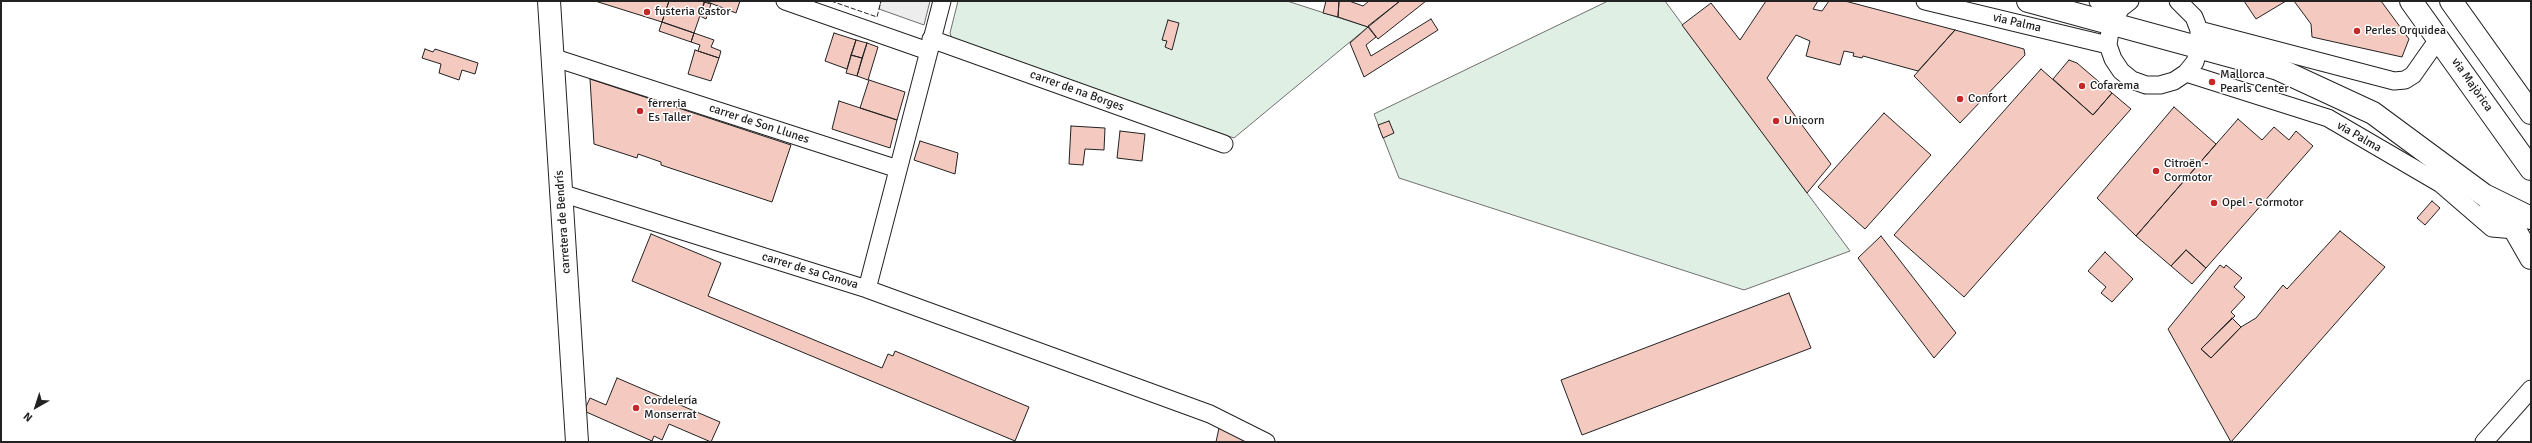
<!DOCTYPE html>
<meta charset="utf-8">
<style>
body{margin:0}
#map{position:relative;width:2532px;height:443px;overflow:hidden;background:#fff;font-family:Signika,sans-serif}
canvas{display:block}
.frame{position:absolute;inset:0;border:2px solid #222;pointer-events:none}
.north{position:absolute;left:16px;top:387px;width:40px;height:40px;-webkit-text-stroke:3px #fff;paint-order:stroke;rotate:219deg;font-size:11px;font-weight:700;line-height:16px;text-align:center;color:#222}
.north::after{content:'';display:block;margin:auto;width:14px;height:18px;background:#222;clip-path:polygon(50% 0,100% 100%,50% 72%,0 100%)}
</style>
<div id="map">
<canvas width="2532" height="443"></canvas>
<div class="frame"></div>
<div class="north">N</div>
</div>
<script>
const ctx = document.querySelector('canvas').getContext('2d');
ctx.lineJoin = 'round';
function fillPath(path, color) { ctx.fillStyle = color; ctx.fill(path, 'evenodd'); }
const toPath = rows => new Path2D(rows.map(r => 'M' + r).join(''));
function strokePath(path, color, width, dash) { ctx.strokeStyle = color; ctx.lineWidth = width; ctx.lineCap = dash ? 'butt' : 'round'; ctx.setLineDash(dash || []); ctx.stroke(path); }
function write(font, color, halo, rows, align = 'center') {
  ctx.font = font + ' Signika,sans-serif'; ctx.lineWidth = 3; ctx.setLineDash([]); ctx.textBaseline = 'middle'; ctx.strokeStyle = halo; ctx.fillStyle = color; for (const [text, x, y, turn = 0] of rows) {
    ctx.save(); ctx.translate(x, y); ctx.rotate((+turn || 0) * Math.PI / 180); ctx.textAlign = isNaN(turn) ? turn : align; if (halo) ctx.strokeText(text, 0, 0); ctx.fillText(text, 0, 0); ctx.restore();
  }
}
const green = toPath([
 [958,1,1287,1,1368,27,1234,138,953,42,950,33,958,1],
 [1608,1,1665,1,1850,251,1744,290,1399,178,1374,114,1608,1]
]);
const parking = toPath([
 [881,1,930,1,924,25,879,9,881,1]
]);
const building = toPath([
 [595,1,669,1,662,22,595,1],
 [669,1,705,1,694,33,662,22,669,1],
 [705,1,740,1,736,13,705,1],
 [1326,1,1339,1,1338,17,1323,13,1326,1],
 [1339,1,1349,1,1363,6,1369,1,1400,1,1368,27,1338,17,1339,1],
 [1400,1,1426,1,1378,39,1368,26,1400,1],
 [1766,1,1818,1,1813,9,1822,11,1829,1,1845,1,1955,30,1918,71,1863,56,1862,58,1853,56,1854,53,1844,51,1840,65,1806,56,1810,41,1796,35,1767,78,1831,164,1807,193,1682,25,1711,3,1740,40,1766,1],
 [2244,1,2286,1,2256,19,2244,1],
 [2294,1,2381,1,2409,39,2402,57,2312,37,2311,24,2294,1],
 [704,2,711,4,706,19,700,16,704,2],
 [1431,19,1438,30,1364,77,1350,43,1368,27,1376,37,1366,45,1371,56,1431,19],
 [1168,20,1179,23,1172,50,1165,47,1167,41,1162,40,1168,20],
 [662,22,694,33,691,42,659,31,662,22],
 [1955,30,2024,49,2025,55,1960,123,1914,76,1955,30],
 [694,33,714,40,711,47,721,51,719,58,698,51,700,45,691,42,694,33],
 [834,33,856,40,847,69,825,61,834,33],
 [856,40,867,43,862,58,851,55,856,40],
 [867,43,878,47,868,80,857,76,867,43],
 [425,49,433,52,435,49,478,63,475,74,462,70,459,80,439,73,441,64,422,58,425,49],
 [695,50,719,58,711,81,688,74,695,50],
 [851,55,862,58,857,76,846,73,851,55],
 [2069,60,2077,63,2112,93,2093,115,2053,79,2069,60],
 [2041,69,2093,115,2112,93,2131,109,1964,297,1894,235,2041,69],
 [590,79,791,145,772,202,661,165,661,162,638,154,637,158,594,144,590,79],
 [869,80,905,92,897,120,860,108,869,80],
 [839,101,897,120,890,148,832,129,839,101],
 [2174,107,2216,144,2136,236,2097,198,2174,107],
 [1884,113,1931,155,1865,229,1818,187,1884,113],
 [2238,119,2262,140,2274,127,2289,140,2296,131,2313,146,2206,268,2186,250,2171,266,2136,236,2238,119],
 [1389,121,1394,133,1383,138,1378,125,1389,121],
 [1071,126,1105,128,1104,150,1085,149,1083,165,1069,164,1071,126],
 [1120,131,1145,134,1142,161,1117,158,1120,131],
 [920,141,958,153,955,174,914,160,920,141],
 [2432,201,2440,208,2425,225,2417,218,2432,201],
 [2340,231,2385,267,2231,442,2168,329,2220,265,2224,268,2226,265,2242,278,2234,287,2245,297,2231,312,2235,316,2201,349,2211,358,2241,327,2256,318,2283,285,2287,289,2340,231],
 [651,234,721,263,708,296,882,368,888,354,893,356,895,351,1029,407,1015,441,632,281,651,234],
 [1881,236,1956,333,1934,358,1858,258,1881,236],
 [2186,250,2206,268,2192,284,2171,266,2186,250],
 [2105,252,2133,279,2112,302,2101,293,2106,287,2088,271,2105,252],
 [1789,293,1811,348,1582,435,1561,380,1789,293],
 [2232,318,2241,327,2211,358,2201,349,2232,318],
 [617,378,720,422,711,442,669,424,662,440,654,436,652,441,584,411,590,398,606,405,617,378],
 [1219,428,1246,438,1245,442,1216,442,1219,428]
]);
const minor = toPath([
 [785,1,928,51],
 [1925,1,2108,45],
 [2098,1,2121,8],
 [2130,1,2121,8,2111,24,2108,45,2113,59,2121,71,2132,80,2146,85,2160,85,2174,81,2186,73,2195,62,2199,48,2199,30,2194,17,2178,1],
 [2199,30,2394,81,2405,80,2413,75,2439,38],
 [931,39,1224,144],
 [552,57,898,169],
 [2186,73,2328,118,2441,184,2492,228,2515,230],
 [561,193,867,289,942,1],
 [867,289,1210,414,1266,442],
 [2484,442,2531,389]
]);
const tertiary = toPath([
 [549,1,577,442]
]);
const secondary = toPath([
 [2028,1,2278,69,2373,113,2484,195,2531,218],
 [2411,1,2531,169],
 [2451,1,2531,113],
 [2490,202,2515,230,2531,258]
]);
const fence = toPath([
 [831,1,877,17,881,1]
]);
const markers = [
 [647,12,4,"#c62828"],
 [2357,31,4,"#c62828"],
 [2212,82,4,"#c62828"],
 [2082,86,4,"#c62828"],
 [1960,99,4,"#c62828"],
 [640,111,4,"#c62828"],
 [1776,121,4,"#c62828"],
 [2156,171,4,"#c62828"],
 [2214,203,4,"#c62828"],
 [636,408,4,"#c62828"]
];
const poiNames = [
 ["fusteria Castor",655,12],
 ["Perles Orquidea",2365,31],
 ["Mallorca",2220,75],
 ["Pearls Center",2220,89],
 ["Cofarema",2090,86],
 ["Confort",1968,99],
 ["ferreria",648,104],
 ["Es Taller",648,118],
 ["Unicorn",1784,121],
 ["Citroën -",2164,164],
 ["Cormotor",2164,178],
 ["Opel - Cormotor",2222,203],
 ["Cordelería",644,401],
 ["Monserrat",644,415]
];
const streetNames = [
 ["via Palma",2017,23,13],
 ["via Majòrica",2472,85,55],
 ["carrer de na Borges",1077,91,20],
 ["carrer de Son Llunes",759,124,18],
 ["via Palma",2359,137,30],
 ["carretera de Bendrís",563,222,-94],
 ["carrer de sa Canova",810,271,17]
];
fillPath(green, '#e0efe3');
strokePath(green, '#6f6f6f', 1);
fillPath(parking, '#ededed');
strokePath(parking, '#6f6f6f', 1);
fillPath(building, '#f3c9c0');
strokePath(building, '#222', 1);
strokePath(minor, '#222', 19);
strokePath(tertiary, '#222', 24);
strokePath(secondary, '#222', 24);
strokePath(minor, '#fff', 17);
strokePath(tertiary, '#fff', 22);
strokePath(secondary, '#fff', 22);
strokePath(fence, '#222', 1, [5, 2]);
for (const [x, y, r, color] of markers) { const dot = new Path2D(); dot.arc(x, y, r, 0, 2 * Math.PI); ctx.fillStyle = color; ctx.fill(dot); strokePath(dot, '#fff', 1.5); }
write('12px', '#222', '#fff', poiNames, 'left');
write('12px', '#222', '#fff', streetNames);
</script>
